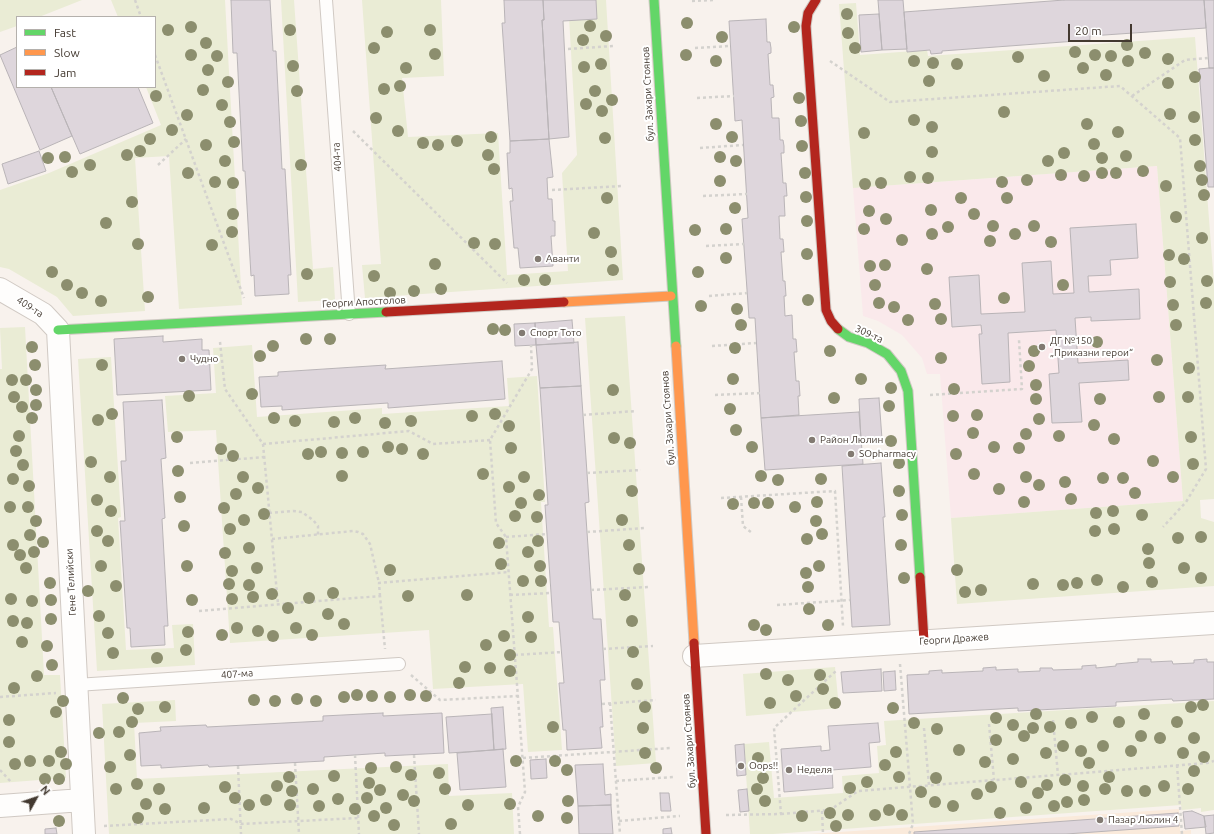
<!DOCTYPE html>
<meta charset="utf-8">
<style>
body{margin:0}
#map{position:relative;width:1214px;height:834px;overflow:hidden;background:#f8f2ed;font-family:Ubuntu,sans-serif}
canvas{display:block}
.legend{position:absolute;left:16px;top:16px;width:140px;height:72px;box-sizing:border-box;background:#fff;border:1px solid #b4b0ac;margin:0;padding:5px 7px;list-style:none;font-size:12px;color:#433930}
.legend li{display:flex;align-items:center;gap:8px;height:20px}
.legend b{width:20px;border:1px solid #b4b0ac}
.north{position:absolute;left:16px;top:778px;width:40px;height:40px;-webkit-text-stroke:3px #fff;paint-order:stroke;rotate:50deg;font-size:11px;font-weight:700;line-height:16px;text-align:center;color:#433930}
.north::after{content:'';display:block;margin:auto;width:14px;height:18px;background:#433930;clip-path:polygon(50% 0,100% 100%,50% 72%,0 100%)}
.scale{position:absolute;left:1068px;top:24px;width:64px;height:18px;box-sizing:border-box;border:2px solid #433930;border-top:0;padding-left:5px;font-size:12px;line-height:14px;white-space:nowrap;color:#433930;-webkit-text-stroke:3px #fff;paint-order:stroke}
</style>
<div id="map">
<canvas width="1214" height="834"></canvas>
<ul class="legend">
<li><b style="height:5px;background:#63d668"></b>Fast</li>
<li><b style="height:5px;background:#ff974d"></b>Slow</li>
<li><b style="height:5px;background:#b3261e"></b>Jam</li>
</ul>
<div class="north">N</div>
<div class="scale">20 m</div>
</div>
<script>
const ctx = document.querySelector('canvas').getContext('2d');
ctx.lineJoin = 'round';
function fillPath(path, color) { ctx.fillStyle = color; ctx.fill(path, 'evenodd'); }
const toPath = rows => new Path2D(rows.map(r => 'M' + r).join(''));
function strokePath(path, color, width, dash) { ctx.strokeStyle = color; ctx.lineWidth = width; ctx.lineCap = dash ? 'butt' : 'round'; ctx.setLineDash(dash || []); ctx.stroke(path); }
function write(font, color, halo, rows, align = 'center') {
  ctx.font = font + ' Ubuntu,sans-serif'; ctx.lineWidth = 4; ctx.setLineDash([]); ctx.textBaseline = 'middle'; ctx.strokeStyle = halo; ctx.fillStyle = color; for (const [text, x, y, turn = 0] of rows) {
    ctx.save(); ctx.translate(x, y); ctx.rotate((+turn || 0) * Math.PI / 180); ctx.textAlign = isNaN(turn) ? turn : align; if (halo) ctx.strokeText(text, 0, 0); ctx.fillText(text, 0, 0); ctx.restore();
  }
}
const built = toPath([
 [1179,809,1180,831,1191,830,1191,834,810,834]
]);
const education = toPath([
 [1157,166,1183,501,951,518,940,374,927,374,922,358,902,335,878,321,863,316,853,188]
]);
const green = toPath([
 [0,0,82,0,39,17,17,17,17,26,0,32],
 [111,0,225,0,242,305,179,309,169,156,135,158,145,311,73,316,57,297,9,269,0,267,0,190,49,173,161,125,146,87,155,87,155,17,118,17],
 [281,0,294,0,313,269,333,267,335,300,298,302],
 [362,0,441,0,444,76,402,78,408,137,498,133,507,275,568,271,562,173,577,155,568,0,606,0,623,280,365,298,362,265,381,264],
 [856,3,860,55,927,50,928,56,1195,37,1214,284,1214,499,1200,500,1201,518,1214,522,1214,586,957,604,951,518,1183,501,1157,166,853,188,839,4],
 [625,316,656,763,616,766,585,318],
 [25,327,44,675,60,675,66,778,0,783,0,369,2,369,0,328],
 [252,345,257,417,382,408,382,414,509,406,507,378,537,376,545,502,541,502,549,627,553,627,562,750,528,752,523,684,433,689,429,630,230,643,216,430,168,432,165,396,216,393,213,348],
 [111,357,121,517,118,518,126,650,174,648,172,625,193,624,195,665,97,671,78,359],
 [835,667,839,708,746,716,743,674],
 [175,700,176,721,134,723,137,779,448,764,449,796,512,793,514,834,109,834,102,704],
 [1214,701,1214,810,1201,812,1201,808,1182,810,1181,805,773,834,750,834,744,744,769,742,774,798,843,793,842,776,879,773,877,746,886,745,884,721]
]);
const building = toPath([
 [231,0,270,0,273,51,276,51,282,169,285,169,291,275,288,275,289,294,255,296,254,275,251,276,245,171,243,171,237,53,233,53,231,0],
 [504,0,543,0,544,20,542,20,549,139,510,141,502,23,505,23,504,0],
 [543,0,596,0,597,19,563,21,569,137,549,139,542,20,544,20,543,0],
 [878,0,903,0,907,49,882,50,878,0],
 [1064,0,1204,0,1206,28,1090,36,1090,40,942,51,942,53,931,54,930,50,907,52,904,12,1064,0],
 [1204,0,1214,0,1214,68,1209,68,1204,0],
 [879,14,882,50,861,52,859,15,879,14],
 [766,19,767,42,770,42,771,48,771,53,768,54,770,85,773,85,774,97,771,98,772,118,779,118,780,140,783,140,784,146,784,153,781,153,783,183,786,183,787,196,784,196,785,216,779,216,780,239,783,239,784,252,781,252,783,281,785,281,786,296,784,296,785,316,792,315,793,339,796,339,797,352,794,352,796,381,799,381,800,396,798,396,799,415,761,418,755,318,749,318,742,219,748,218,742,120,735,121,729,21,766,19],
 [17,47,17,87,51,87,72,136,40,150,0,55,17,47],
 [1209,68,1214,68,1214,187,1208,187,1199,69,1209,68],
 [51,87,138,87,153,123,80,154,51,87],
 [549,139,553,177,547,178,548,199,552,199,553,221,555,221,555,236,551,236,553,266,520,268,518,248,514,248,510,201,513,201,512,188,509,189,507,153,510,153,510,141,549,139],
 [39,151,46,171,8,184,2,164,39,151],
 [1136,224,1138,258,1110,260,1111,275,1088,276,1089,292,1139,289,1140,319,1091,321,1091,317,1075,318,1078,363,1128,360,1129,380,1079,383,1082,422,1052,423,1049,374,1059,373,1056,330,1008,333,1010,382,982,384,979,334,982,334,981,325,952,327,949,277,979,275,981,314,1025,312,1022,263,1051,261,1053,294,1074,293,1070,228,1136,224],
 [572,320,574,343,536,345,535,323,572,320],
 [535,323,536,345,515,346,514,324,535,323],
 [163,336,163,342,202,339,202,350,209,350,211,390,117,395,114,339,163,336],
 [578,342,581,386,540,388,536,345,578,342],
 [502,361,505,399,388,408,388,403,282,410,282,406,261,407,259,377,278,376,278,372,386,365,385,369,502,361],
 [581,386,589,502,585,503,593,619,601,619,605,680,600,680,603,727,600,727,602,748,567,750,566,730,563,730,559,683,564,683,559,622,553,622,545,505,548,505,540,388,581,386],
 [879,398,882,439,861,441,859,399,879,398],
 [162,400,166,458,161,459,165,518,162,519,168,626,164,626,165,645,131,647,130,628,127,628,120,521,125,521,121,461,126,461,123,402,162,400],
 [859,412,863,464,765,470,761,418,859,412],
 [881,463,885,517,883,517,890,625,852,627,842,466,881,463],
 [1138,659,1151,659,1151,662,1172,661,1173,664,1194,663,1194,660,1207,659,1207,662,1214,662,1214,699,1173,701,1172,699,1116,702,1116,706,1018,711,1018,708,909,714,907,675,929,674,929,671,942,670,942,673,983,671,983,668,996,667,996,670,1018,669,1018,672,1040,671,1040,668,1052,668,1053,670,1082,669,1082,666,1096,665,1096,668,1116,666,1116,664,1138,662,1138,659],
 [881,669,882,691,843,693,841,672,881,669],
 [895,671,896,690,884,691,883,672,895,671],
 [503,707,506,749,494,750,491,708,503,707],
 [383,713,383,716,442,713,444,753,385,756,385,753,324,757,324,761,209,767,208,765,161,768,161,765,141,766,139,733,161,731,160,727,206,725,207,727,323,721,323,716,383,713],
 [492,714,494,750,449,753,446,717,492,714],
 [878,723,880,742,869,743,871,767,832,770,833,788,784,792,781,749,821,746,821,751,830,750,828,726,878,723],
 [744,744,746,775,737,776,735,745,744,744],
 [503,749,506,787,460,790,457,753,503,749],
 [546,759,547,778,531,779,530,760,546,759],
 [603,764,605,795,611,794,611,805,578,806,575,765,603,764],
 [747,789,749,811,740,812,738,790,747,789],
 [660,793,669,793,671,811,661,811,660,793],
 [611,805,613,834,579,834,578,806,611,805],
 [1192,811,1204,816,1206,827,1185,829,1183,812,1192,811],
 [1178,813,1179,826,1066,834,914,834,914,832,1178,813],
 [1214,815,1214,833,1206,834,1204,816,1214,815],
 [56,828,57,834,45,834,45,829,56,828],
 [671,828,672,834,663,834,663,829,671,828]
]);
const path = toPath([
 [135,0,141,17],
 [692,1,713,0],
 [695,48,730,46],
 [568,49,613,46],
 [155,55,244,298],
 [830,61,890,102,1120,86,1180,138,1206,469,1186,502,1163,527],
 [1132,96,1185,60,1209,58],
 [697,98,734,96],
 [353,131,507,283],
 [700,148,743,145],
 [158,165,186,139],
 [552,190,622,186],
 [703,196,747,194],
 [706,246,744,244],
 [709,296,747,293],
 [220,342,225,389,263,444,278,604],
 [712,346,756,343],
 [715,395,760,393],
 [930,395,1022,389,1019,340],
 [583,415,636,411],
 [263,444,409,431,433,444,490,440],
 [190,463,264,457],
 [587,473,641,470],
 [741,497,743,526,752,533],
 [721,498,835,491,843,626],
 [269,513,293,511,302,512,313,520,318,526,318,535],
 [587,532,645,528],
 [506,537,547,534],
 [272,539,353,531,358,532,363,534,370,544,379,583],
 [591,590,649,587],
 [510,595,551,593],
 [380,596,379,583,508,572],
 [777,605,850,600],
 [199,611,380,596,385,649],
 [603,649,653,646],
 [515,655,562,652],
 [900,664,913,824,909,834],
 [411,675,440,700,518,696],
 [0,697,56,693],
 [610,703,620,834],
 [602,704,656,700],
 [1053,720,1058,775],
 [989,724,994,780],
 [924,728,929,785],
 [355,755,359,834],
 [414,755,419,834],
 [523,758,671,748],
 [295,763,299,834],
 [1177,765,1182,834],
 [238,766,241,834],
 [0,770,12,783],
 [616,781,673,777],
 [822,811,823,834],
 [781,814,830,810,858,791,1207,763,1214,761],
 [726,815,781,814,774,728,837,670],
 [619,821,680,816],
 [104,826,231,819,241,824,358,818],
 [520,834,518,807,525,792,506,537,496,523,490,440,532,369,531,345]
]);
const lane = toPath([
 [326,0,349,314],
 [76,685,399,664]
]);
const street = toPath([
 [0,289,43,314,58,330,84,834],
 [694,656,1214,623],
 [0,806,82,800]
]);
const fast = toPath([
 [654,0,676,346],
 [838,329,849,337,868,343,887,354,901,371,908,391,920,577],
 [58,330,386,312]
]);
const slow = toPath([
 [564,302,671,296],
 [676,346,694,643]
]);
const jam = toPath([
 [816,0,808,13,806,26,826,310,831,321,838,329],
 [386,312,564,302],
 [920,577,924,641],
 [694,643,706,834]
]);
const trees = [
 [847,14],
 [687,23],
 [590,26],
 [191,27],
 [794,27],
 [168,30],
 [290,30],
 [430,30],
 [387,32],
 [848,33],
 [606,36],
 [722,37],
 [583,40],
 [206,43],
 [1127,45],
 [374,48],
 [855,48],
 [1075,52],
 [1145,53],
 [435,54],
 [191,55],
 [686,55],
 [1095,55],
 [217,56],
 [1111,56],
 [1018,57],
 [1168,59],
 [716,61],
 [914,61],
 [1128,61],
 [933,63],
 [601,64],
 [957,64],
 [293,66],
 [584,67],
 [406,68],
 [1083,68],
 [208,70],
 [1106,75],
 [1044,76],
 [1195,77],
 [929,81],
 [228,82],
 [1168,83],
 [400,86],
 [384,89],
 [203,90],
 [297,91],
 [595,91],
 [156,96],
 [799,98],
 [612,100],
 [586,104],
 [222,105],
 [602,111],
 [1004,112],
 [1170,114],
 [187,115],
 [1194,117],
 [376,118],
 [914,120],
 [801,121],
 [230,122],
 [716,124],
 [1087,124],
 [932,127],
 [172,130],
 [398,131],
 [1118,132],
 [864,133],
 [491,137],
 [732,137],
 [605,138],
 [150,139],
 [1195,140],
 [457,141],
 [234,142],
 [423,143],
 [1094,144],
 [206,145],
 [438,145],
 [802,146],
 [140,151],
 [932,152],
 [1064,153],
 [127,155],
 [488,155],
 [1126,156],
 [65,157],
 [720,157],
 [48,158],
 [1102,158],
 [225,161],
 [736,161],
 [1048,161],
 [90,165],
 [301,165],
 [1200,166],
 [494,169],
 [1143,171],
 [72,172],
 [188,173],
 [805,173],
 [1102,173],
 [1116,173],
 [1061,175],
 [1084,176],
 [910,177],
 [928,178],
 [1027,180],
 [1202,180],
 [720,181],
 [215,182],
 [1002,182],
 [233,183],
 [881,183],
 [865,184],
 [1166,186],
 [1204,195],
 [806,197],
 [607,198],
 [961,198],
 [1007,198],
 [132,202],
 [735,208],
 [931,210],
 [869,211],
 [233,214],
 [974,214],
 [1176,217],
 [886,219],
 [807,221],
 [106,223],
 [993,226],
 [1034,226],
 [948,227],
 [726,229],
 [864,229],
 [695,230],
 [232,232],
 [594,233],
 [932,234],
 [1015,234],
 [1202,238],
 [902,240],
 [990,241],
 [1051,242],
 [474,243],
 [138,244],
 [495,244],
 [212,245],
 [611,252],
 [807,254],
 [1169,255],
 [726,258],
 [1184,259],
 [435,264],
 [885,265],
 [870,266],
 [927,269],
 [613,270],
 [52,272],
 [698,272],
 [307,274],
 [374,276],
 [524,280],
 [545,280],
 [1207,281],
 [1170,282],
 [67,285],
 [875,285],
 [1063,285],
 [441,289],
 [414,291],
 [82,293],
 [390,293],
 [148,297],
 [1004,298],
 [808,300],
 [101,301],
 [879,303],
 [1206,303],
 [935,304],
 [1173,305],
 [701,306],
 [894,307],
 [737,309],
 [941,319],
 [908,320],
 [741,325],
 [1176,325],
 [493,329],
 [505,330],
 [306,339],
 [330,339],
 [1097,342],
 [273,346],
 [32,347],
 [735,348],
 [830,351],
 [1034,351],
 [260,356],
 [941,358],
 [1157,360],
 [35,365],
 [102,365],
 [1029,366],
 [1189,368],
 [733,379],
 [861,379],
 [12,380],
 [26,380],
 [1036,385],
 [891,388],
 [954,389],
 [36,390],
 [613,390],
 [252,394],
 [189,396],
 [14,397],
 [1159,397],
 [1188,397],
 [834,398],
 [1036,399],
 [1100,399],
 [36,405],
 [889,406],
 [22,407],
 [730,409],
 [112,414],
 [495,414],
 [977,415],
 [472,416],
 [953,416],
 [32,418],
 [274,418],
 [355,418],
 [1039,419],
 [98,420],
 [295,421],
 [411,421],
 [334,422],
 [385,423],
 [1094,425],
 [509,426],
 [736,430],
 [973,433],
 [1026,434],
 [19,436],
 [1059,436],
 [177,437],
 [1191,437],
 [614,438],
 [1114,439],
 [891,441],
 [630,443],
 [388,447],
 [752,447],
 [994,447],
 [511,448],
 [1019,448],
 [221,449],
 [402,449],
 [16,451],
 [321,452],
 [363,452],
 [342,453],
 [308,454],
 [423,454],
 [956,454],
 [233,456],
 [1153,461],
 [91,462],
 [899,463],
 [1193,464],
 [23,465],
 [178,471],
 [483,474],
 [974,474],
 [342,476],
 [761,476],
 [110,477],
 [243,477],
 [524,477],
 [1026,477],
 [1173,477],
 [1103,478],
 [1123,478],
 [13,479],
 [821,479],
 [778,480],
 [1065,482],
 [1039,485],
 [29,486],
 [509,487],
 [258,488],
 [999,489],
 [632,491],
 [899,491],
 [1135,493],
 [236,494],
 [539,495],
 [180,497],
 [1071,499],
 [97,500],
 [817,502],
 [1024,502],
 [521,503],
 [754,503],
 [768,503],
 [733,504],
 [10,507],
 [28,507],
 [795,507],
 [224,508],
 [111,511],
 [1113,511],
 [1096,513],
 [264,514],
 [902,515],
 [1142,515],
 [515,516],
 [537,517],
 [244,520],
 [622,520],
 [36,521],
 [816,521],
 [184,526],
 [230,529],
 [1114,529],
 [97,531],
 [1095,531],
 [822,534],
 [30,535],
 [1201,537],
 [1178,538],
 [807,539],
 [108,541],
 [538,541],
 [43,542],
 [499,543],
 [13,545],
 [629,545],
 [901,545],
 [249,548],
 [1148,549],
 [34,552],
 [528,552],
 [225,553],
 [20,555],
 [1149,563],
 [501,564],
 [101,566],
 [187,566],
 [540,566],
 [819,566],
 [26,568],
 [257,568],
 [1184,568],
 [639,569],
 [390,570],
 [957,570],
 [232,571],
 [806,573],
 [904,578],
 [1201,578],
 [1097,580],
 [523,581],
 [541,581],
 [1152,582],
 [50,583],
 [1077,583],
 [229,584],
 [1033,584],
 [249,585],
 [1063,585],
 [116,586],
 [808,587],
 [1123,587],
 [981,590],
 [88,591],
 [965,592],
 [333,593],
 [272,594],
 [467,595],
 [625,595],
 [408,596],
 [253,597],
 [309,598],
 [11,599],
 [232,599],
 [51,600],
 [192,600],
 [32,601],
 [288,608],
 [809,609],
 [328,614],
 [99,616],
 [528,617],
 [51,619],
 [13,621],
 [632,621],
 [27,623],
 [344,624],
 [754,625],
 [828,625],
 [237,628],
 [296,628],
 [766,630],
 [258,631],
 [188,632],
 [108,633],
 [222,635],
 [312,635],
 [273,636],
 [504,636],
 [531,637],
 [22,642],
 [486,645],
 [47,646],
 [186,650],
 [633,652],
 [113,653],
 [510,655],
 [157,658],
 [52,665],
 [465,667],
 [490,668],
 [510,671],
 [766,674],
 [820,675],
 [37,676],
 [788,680],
 [459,683],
 [637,684],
 [14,688],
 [823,689],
 [357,695],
 [410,695],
 [372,696],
 [426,696],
 [796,696],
 [344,697],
 [390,697],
 [123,698],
 [297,699],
 [254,700],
 [63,701],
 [275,701],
 [316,701],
 [770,703],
 [835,703],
 [1203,705],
 [165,707],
 [645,707],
 [1191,707],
 [893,708],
 [138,709],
 [56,712],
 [1036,714],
 [1144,714],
 [1092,717],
 [996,718],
 [9,720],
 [132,722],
 [1119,722],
 [1177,722],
 [914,723],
 [1071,723],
 [1013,725],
 [553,727],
 [1050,727],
 [643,728],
 [1033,728],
 [937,729],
 [119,732],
 [99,733],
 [1024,736],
 [1141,736],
 [1160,738],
 [1194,738],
 [996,740],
 [9,742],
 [1063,746],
 [1103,746],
 [959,750],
 [1081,751],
 [1131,751],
 [61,752],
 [896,752],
 [645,753],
 [1046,753],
 [1183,753],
 [130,755],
 [1204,757],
 [758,758],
 [1013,759],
 [30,761],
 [49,761],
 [516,761],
 [555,761],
 [985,762],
 [1089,763],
 [15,764],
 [66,764],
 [885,765],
 [110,767],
 [396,767],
 [371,768],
 [656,768],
 [567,770],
 [1194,771],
 [439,773],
 [411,775],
 [334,776],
 [289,777],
 [899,777],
 [1109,777],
 [763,778],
 [936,778],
 [45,779],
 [59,779],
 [1065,780],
 [867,782],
 [1021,782],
 [369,783],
 [137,784],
 [1047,785],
 [277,786],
 [1083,786],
 [1164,786],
 [225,787],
 [991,787],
 [850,788],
 [116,789],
 [159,789],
 [313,789],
 [445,789],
 [757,789],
 [1105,789],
 [1188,789],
 [380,790],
 [292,791],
 [1127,791],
 [1145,791],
 [921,792],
 [1038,793],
 [977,794],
 [403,795],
 [235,798],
 [367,798],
 [338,799],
 [266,800],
 [1084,800],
 [414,801],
 [568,801],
 [765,801],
 [935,802],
 [1067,802],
 [146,804],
 [510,804],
 [249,805],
 [290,805],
 [468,805],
 [319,806],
 [953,806],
 [1054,806],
 [204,808],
 [386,808],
 [1026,808],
 [165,809],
 [355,809],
 [889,810],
 [830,813],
 [1000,813],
 [848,815],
 [875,815],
 [902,815],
 [374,816],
 [538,816],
 [802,816],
 [138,818],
 [567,818],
 [59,821],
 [451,824],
 [394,825],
 [836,826]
];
const markers = [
 [538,259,4,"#827a72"],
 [522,333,4,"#827a72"],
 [1042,347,4,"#827a72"],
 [182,359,4,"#827a72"],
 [812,440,4,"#827a72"],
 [851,454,4,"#827a72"],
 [741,766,4,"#827a72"],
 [789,770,4,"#827a72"],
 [1100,820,4,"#827a72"]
];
const streetNames = [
 ["бул. Захари Стоянов",648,94,-93],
 ["404-та",337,157,-94],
 ["Георги Апостолов",364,302,-3],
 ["409-та",30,307,33],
 ["309-та",869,334,24],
 ["бул. Захари Стоянов",668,418,-94],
 ["Гене Телийски",71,582,-93],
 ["Георги Дражев",954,639,-4],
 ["407-ма",237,674,-4],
 ["бул. Захари Стоянов",689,741,-94]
];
const poiNames = [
 ["Аванти",546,259],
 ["Спорт Тото",530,333],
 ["ДГ №150",1050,341],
 ["„Приказни герои“",1050,353],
 ["Чудно",190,359],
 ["Район Люлин",820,440],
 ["SOpharmacy",859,454],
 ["Oops!!",749,766],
 ["Неделя",797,770],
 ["Пазар Люлин 4",1108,820]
];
fillPath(built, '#faeadb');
fillPath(education, '#fae9eb');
fillPath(green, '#eaecd5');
fillPath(building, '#ded6dc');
strokePath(building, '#b9b4b7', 1);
strokePath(lane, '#d0c9c3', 14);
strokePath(street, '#d0c9c3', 24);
strokePath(fast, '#d0c9c3', 11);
strokePath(slow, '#d0c9c3', 11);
strokePath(jam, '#d0c9c3', 11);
strokePath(path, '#d4d2ce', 2.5, [3, 3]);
strokePath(lane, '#fefdfc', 12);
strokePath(street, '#fefdfc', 22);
strokePath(fast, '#63d668', 9);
strokePath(slow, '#ff974d', 9);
strokePath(jam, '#b3261e', 9);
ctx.fillStyle = '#8c8e6e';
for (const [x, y] of trees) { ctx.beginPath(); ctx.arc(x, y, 6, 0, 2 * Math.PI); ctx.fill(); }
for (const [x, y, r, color] of markers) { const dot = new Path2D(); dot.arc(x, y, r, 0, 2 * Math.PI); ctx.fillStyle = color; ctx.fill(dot); strokePath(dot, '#fff', 1.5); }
write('10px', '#433930', '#fff', streetNames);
write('10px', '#433930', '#fff', poiNames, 'left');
</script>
